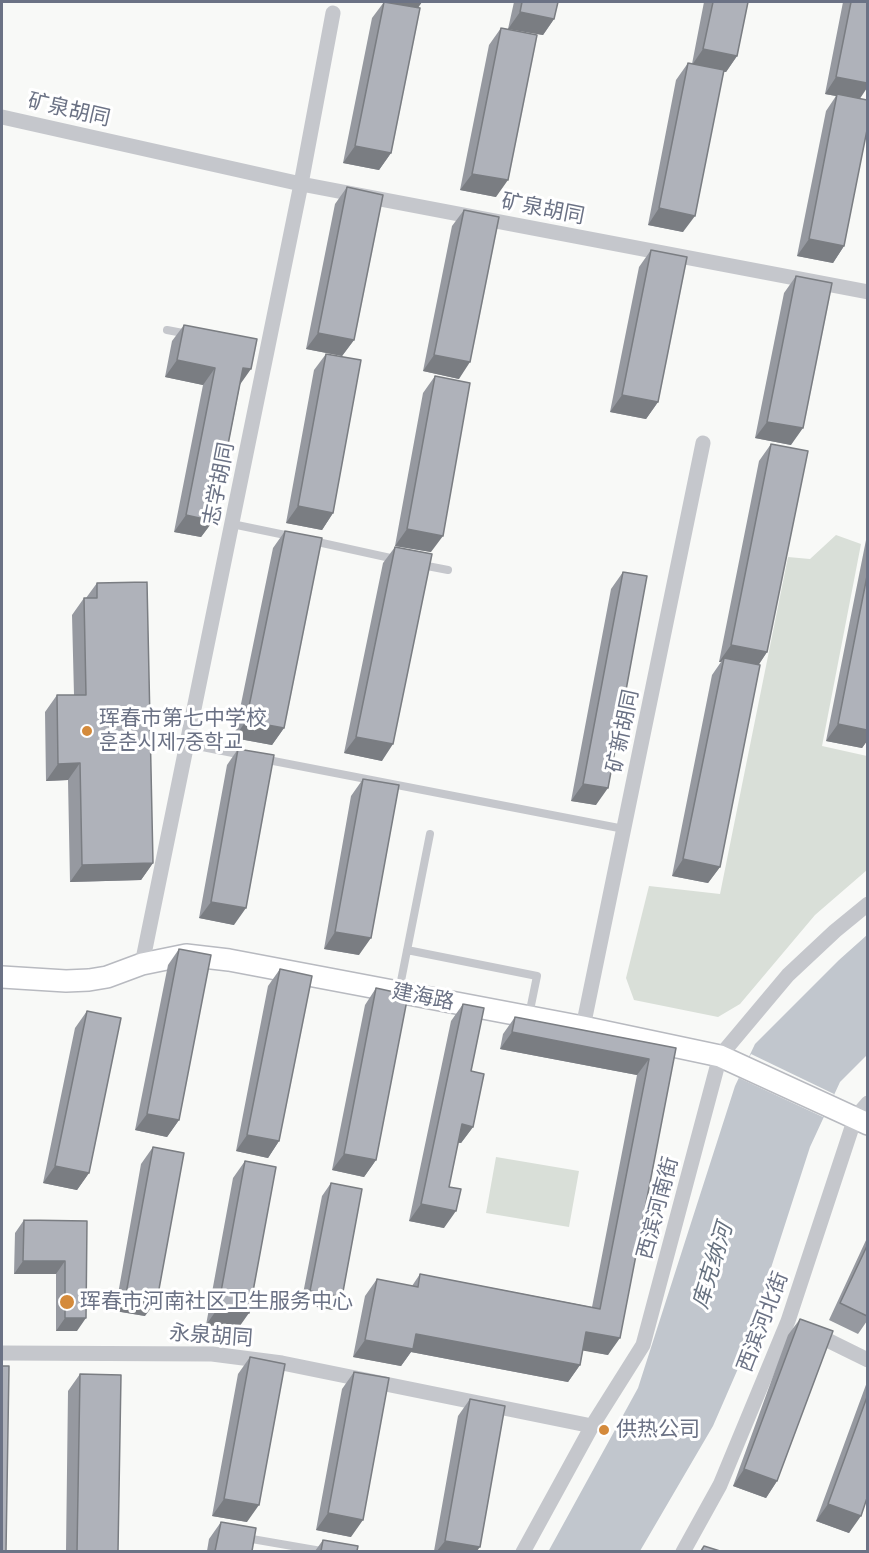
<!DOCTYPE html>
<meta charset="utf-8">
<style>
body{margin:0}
#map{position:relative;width:869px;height:1553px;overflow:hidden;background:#f8f9f7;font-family:"Alegreya Sans",sans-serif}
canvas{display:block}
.frame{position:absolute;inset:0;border:3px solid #6b7285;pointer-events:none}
</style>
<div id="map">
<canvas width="869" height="1553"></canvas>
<div class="frame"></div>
</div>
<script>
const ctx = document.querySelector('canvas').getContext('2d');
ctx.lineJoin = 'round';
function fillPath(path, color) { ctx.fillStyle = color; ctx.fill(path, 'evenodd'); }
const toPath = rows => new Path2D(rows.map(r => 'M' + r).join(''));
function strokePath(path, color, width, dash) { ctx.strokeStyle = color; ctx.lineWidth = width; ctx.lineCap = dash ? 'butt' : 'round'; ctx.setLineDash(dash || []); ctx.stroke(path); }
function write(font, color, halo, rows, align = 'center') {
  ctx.font = font + ' "Alegreya Sans","Noto Sans SC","Noto Sans KR",sans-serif'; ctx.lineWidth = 6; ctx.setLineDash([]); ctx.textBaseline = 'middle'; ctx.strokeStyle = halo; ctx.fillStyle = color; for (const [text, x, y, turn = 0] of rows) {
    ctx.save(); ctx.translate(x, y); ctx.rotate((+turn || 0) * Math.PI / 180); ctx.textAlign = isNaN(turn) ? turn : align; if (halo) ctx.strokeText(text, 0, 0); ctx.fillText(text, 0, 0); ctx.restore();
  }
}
const green = toPath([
 [836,535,861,544,822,746,867,756,867,870,815,915,740,1004,718,1017,634,1000,626,978,649,886,720,894,788,557,810,559],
 [496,1157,579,1171,569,1227,486,1213]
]);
const water = toPath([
 [867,935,867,1055,840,1082,810,1147,740,1364,713,1426,640,1551,548,1552,638,1388,735,1086,755,1044,839,960]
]);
const pier = toPath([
 [751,1054,834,1094,823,1117,739,1078]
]);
const lane = toPath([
 [167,330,188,334],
 [232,524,290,536],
 [313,541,395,559],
 [422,565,448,570],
 [187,744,243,755],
 [263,759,624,829],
 [407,950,537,976,529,1015],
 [399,991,430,834],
 [246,1538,327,1552]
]);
const street = toPath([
 [2,117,301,184,868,292],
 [142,964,301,184,333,13],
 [583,1027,703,443],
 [811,1332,868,1360],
 [2,1353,212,1354,282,1363,592,1426],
 [523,1552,592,1426,643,1345,720,1056,788,975,835,931,868,904],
 [683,1552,720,1485,788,1321,855,1118,868,1103]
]);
const secondary = toPath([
 [2,977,66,981,89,980,107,977,142,964,186,955,229,960,583,1027,720,1056,868,1124]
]);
const wall = toPath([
 [384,2,418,7,391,153,379,170,343,163,372,18],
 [514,2,558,2,554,19,543,35,508,29],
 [704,2,748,2,737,56,726,72,724,72,683,232,648,225,676,80,688,63,692,64],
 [843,2,867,2,860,99,844,246,833,263,797,256,826,111,836,96,825,94],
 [501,28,496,197,460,190,489,45],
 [347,187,354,340,342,356,306,349,335,204],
 [464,210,459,379,423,371,452,226],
 [651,250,658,402,646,419,610,412,639,267],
 [796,276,791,445,755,438,784,293],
 [184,325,240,385,213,521,201,537,174,532,203,385,165,377,172,341],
 [326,354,333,513,322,530,286,523,314,370],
 [435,376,431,552,395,546,423,393],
 [771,444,767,652,758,665,720,867,708,883,672,876,712,675,721,662,719,662,759,461],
 [285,531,284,728,272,745,234,738,273,548],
 [867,538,867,741,862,748,826,741,866,540],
 [395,547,382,761,344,753,383,563],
 [623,572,596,805,571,801,611,589],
 [97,583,153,863,141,880,70,882,68,780,46,781,45,712,57,695,74,695,72,615,84,598,86,598],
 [238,749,234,925,199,918,227,765],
 [363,779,359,955,324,949,351,796],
 [179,949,179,1120,167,1137,135,1130,168,965],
 [280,969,279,1141,268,1158,236,1151,268,986],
 [376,988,376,1160,364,1177,332,1170,365,1005],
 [463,1004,471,1071,473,1127,461,1143,458,1143,449,1187,444,1228,409,1221,451,1021],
 [87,1011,89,1173,77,1190,43,1183,75,1028],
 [515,1017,676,1048,608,1355,583,1350,580,1365,568,1382,411,1352,401,1366,353,1357,365,1296,377,1279,412,1286,420,1274,592,1307,637,1075,500,1049,503,1034],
 [153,1147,145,1316,115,1311,141,1164],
 [245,1161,237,1330,206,1325,233,1178],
 [331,1183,342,1297,333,1310,301,1304,322,1196],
 [24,1220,87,1221,77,1331,56,1331,56,1274,14,1274,15,1233],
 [867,1238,867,1321,858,1334,829,1320],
 [800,1319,777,1481,766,1498,733,1486,788,1335],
 [250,1357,247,1522,212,1516,238,1374],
 [354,1372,351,1537,316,1530,342,1389],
 [80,1374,118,1551,66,1551,68,1391],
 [867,1382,867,1498,849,1533,816,1521],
 [470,1399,477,1551,434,1551,458,1416],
 [221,1522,252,1551,207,1551,209,1539],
 [323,1540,357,1551,315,1551]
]);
const shadedWall = toPath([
 [384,2,422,2,418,8],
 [520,12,554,19,543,35,508,29],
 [703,49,737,56,726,72,692,65],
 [836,77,867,83,867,88,859,100,837,94,836,96,825,94],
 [355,146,391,153,379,170,343,163],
 [472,174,508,180,496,197,460,190],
 [659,208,695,216,683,232,648,225],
 [809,239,844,246,833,263,797,256],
 [318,333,354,340,342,356,306,349],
 [434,355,470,362,459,379,423,371],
 [177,360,215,368,203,385,165,377],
 [243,368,251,369,239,386],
 [622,395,658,402,646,419,610,412],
 [767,422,803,428,791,445,755,438],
 [298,506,333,513,322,530,286,523],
 [186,515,213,521,201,537,174,532],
 [407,529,443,536,431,552,395,546],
 [731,645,767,652,756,669,724,658,721,662,719,662],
 [246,721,284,728,272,745,234,738],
 [838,724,867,730,867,741,862,748,826,741],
 [356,737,393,744,382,761,344,753],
 [80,763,68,780,46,781,58,764],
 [583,784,608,788,596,805,571,801],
 [683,859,720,867,708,883,672,876],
 [153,863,141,880,70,882,82,865],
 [211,902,246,908,234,925,199,918],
 [335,932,371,938,359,955,324,949],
 [512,1032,649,1059,637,1075,500,1049],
 [147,1114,179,1120,167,1137,135,1130],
 [462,1124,473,1127,461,1143,450,1141],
 [247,1135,279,1141,268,1158,236,1151],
 [344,1154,376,1160,364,1177,332,1170],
 [55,1166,89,1173,77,1190,43,1183],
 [421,1204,456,1211,444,1228,409,1221],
 [23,1261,65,1261,56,1274,14,1274],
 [310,1291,342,1297,333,1310,301,1304],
 [126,1294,157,1300,145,1316,115,1311],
 [218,1308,249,1313,237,1330,206,1325],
 [65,1318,86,1318,77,1331,56,1331],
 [586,1332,620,1338,608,1355,574,1349],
 [416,1334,580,1365,568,1382,411,1352,401,1366,353,1357,365,1340],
 [744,1469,777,1481,766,1498,733,1486],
 [224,1499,259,1505,247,1522,212,1516],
 [828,1504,861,1516,849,1533,816,1521],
 [328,1513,363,1520,351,1537,316,1530],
 [445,1541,480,1547,477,1551,437,1551]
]);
const building = toPath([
 [384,2,420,8,391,153,355,146,384,2],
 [522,2,558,2,554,19,520,12,522,2],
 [713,2,748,2,737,56,703,49,713,2],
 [851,2,867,2,867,83,836,77,851,2],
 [501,28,537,35,508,180,472,174,501,28],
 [688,63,724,70,695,216,659,208,688,63],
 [837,94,867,100,867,130,844,246,809,239,837,94],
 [347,187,383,195,354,340,318,333,347,187],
 [464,210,499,217,470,362,434,355,464,210],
 [651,250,687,257,658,402,622,395,651,250],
 [796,276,832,283,803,428,767,422,796,276],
 [184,325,257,339,251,369,243,368,213,521,186,515,215,368,177,360,184,325],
 [326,354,361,360,333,513,298,506,326,354],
 [435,376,470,383,443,536,407,529,435,376],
 [771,444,808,451,767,652,731,645,771,444],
 [285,531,322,538,284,728,246,721,285,531],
 [395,547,432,554,393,744,356,737,395,547],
 [623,572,647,576,608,788,583,784,623,572],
 [867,576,867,730,838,724,867,576],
 [147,582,153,863,82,865,80,763,58,764,57,695,86,695,84,598,97,598,97,583,147,582],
 [724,658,760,665,720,867,683,859,724,658],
 [238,749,274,755,246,908,211,902,238,749],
 [363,779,399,785,371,938,335,932,363,779],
 [179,949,211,955,179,1120,147,1114,179,949],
 [280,969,312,976,279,1141,247,1135,280,969],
 [376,988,408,995,376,1160,344,1154,376,988],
 [463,1004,484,1008,471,1071,484,1074,473,1127,462,1124,449,1187,461,1189,456,1211,421,1204,463,1004],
 [87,1011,121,1018,89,1173,55,1166,87,1011],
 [515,1017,676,1048,620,1338,586,1332,580,1365,416,1334,413,1349,365,1340,377,1279,418,1287,420,1274,600,1309,649,1059,512,1032,515,1017],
 [153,1147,184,1153,157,1300,126,1294,153,1147],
 [245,1161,276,1167,249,1313,218,1308,245,1161],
 [331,1183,362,1189,342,1297,310,1291,331,1183],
 [24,1220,87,1221,86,1318,65,1318,65,1261,23,1261,24,1220],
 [867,1246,867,1316,840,1303,867,1246],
 [800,1319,833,1331,777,1481,744,1469,800,1319],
 [250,1357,285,1364,259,1505,224,1499,250,1357],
 [2,1366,9,1366,6,1551,2,1551,2,1366],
 [354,1372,389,1378,363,1520,328,1513,354,1372],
 [80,1374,121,1375,118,1551,77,1551,80,1374],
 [867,1397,867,1498,861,1516,828,1504,867,1397],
 [470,1399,505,1406,480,1547,445,1541,470,1399],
 [221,1522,256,1528,252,1551,215,1551,221,1522],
 [323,1540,358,1546,357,1551,321,1551,323,1540],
 [704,1546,720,1551,701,1551,704,1546]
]);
const markers = [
 [87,731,6,"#d48a3b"],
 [67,1302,8,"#d48a3b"],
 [604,1430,6,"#d48a3b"]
];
const streetNames = [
 ["矿泉胡同",69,110,13],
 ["矿泉胡同",543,209,11],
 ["志学胡同",219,484,-79],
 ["矿新胡同",623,731,-78],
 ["建海路",423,997,11],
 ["西滨河南街",658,1208,-75],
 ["西滨河北街",763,1322,-69],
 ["永泉胡同",211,1336,4]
];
const poiNames = [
 ["珲春市第七中学校",99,719],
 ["훈춘시제7중학교",99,743],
 ["珲春市河南社区卫生服务中心",80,1302],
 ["供热公司",616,1430]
];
const waterNames = [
 ["库克纳河",713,1266,-73]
];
fillPath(green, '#d9dfd8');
fillPath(water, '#c1c6cd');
fillPath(pier, '#f8f9f7');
strokePath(secondary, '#b8bac0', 24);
strokePath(lane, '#c5c7cc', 8);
strokePath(street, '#c5c7cc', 15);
strokePath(secondary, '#fff', 21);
fillPath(wall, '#9699a0');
fillPath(shadedWall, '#7a7d82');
fillPath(building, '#afb2ba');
strokePath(building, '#7a7d82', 1.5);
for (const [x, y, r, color] of markers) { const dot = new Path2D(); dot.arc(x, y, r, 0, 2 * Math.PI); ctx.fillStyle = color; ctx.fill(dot); strokePath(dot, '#fff', 2); }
write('21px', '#6b7285', '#fff', streetNames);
write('21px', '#6b7285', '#fff', poiNames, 'left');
write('italic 22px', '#677280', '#fff', waterNames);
</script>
